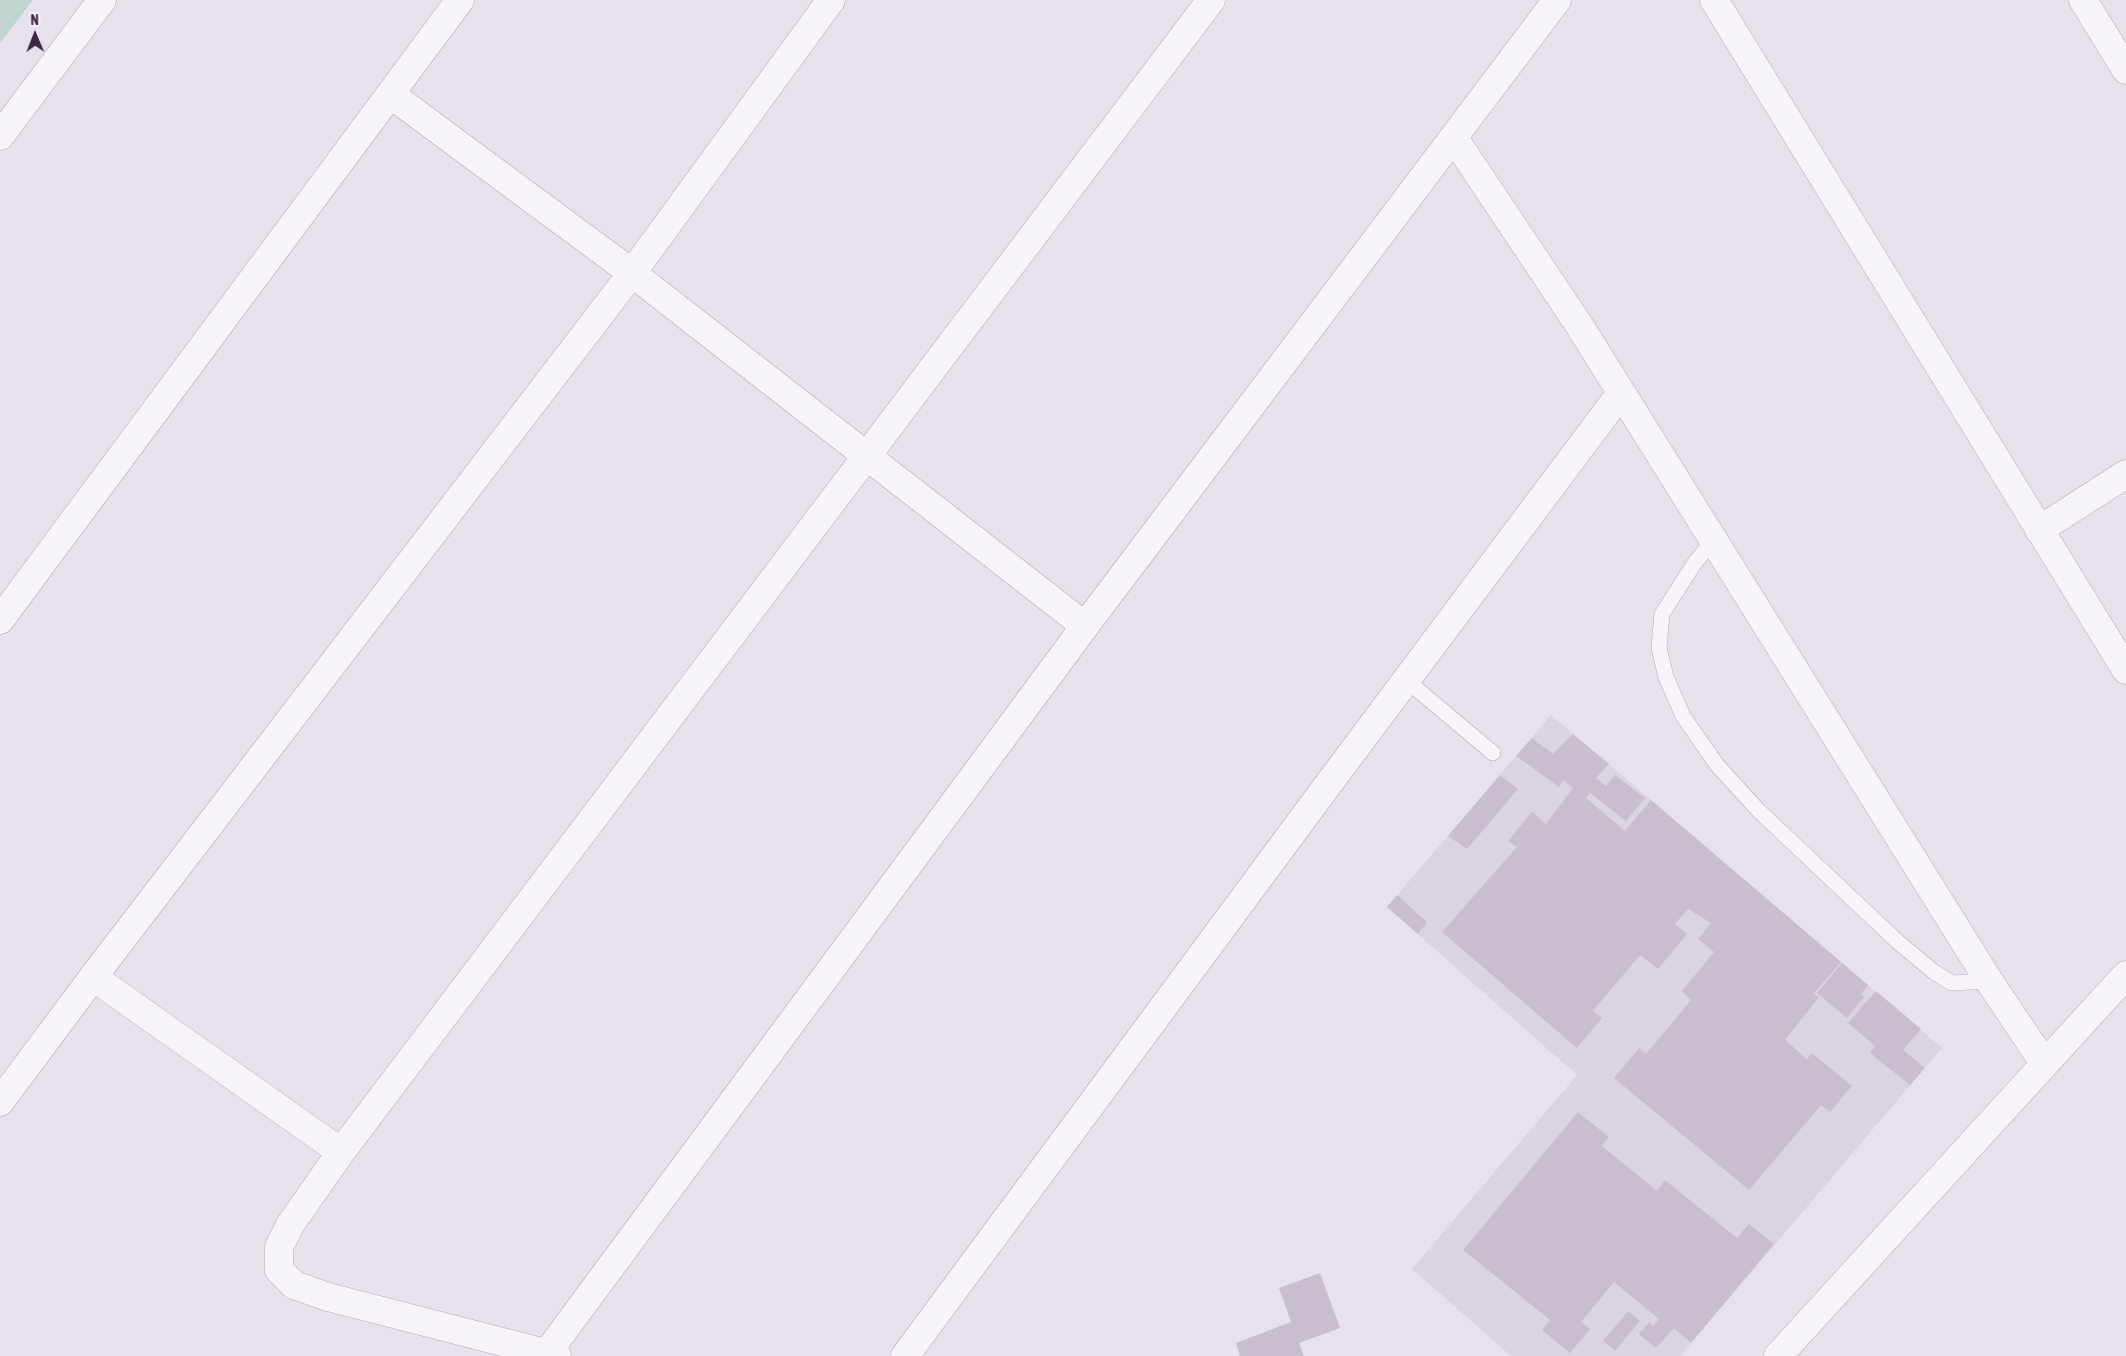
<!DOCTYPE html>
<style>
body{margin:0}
#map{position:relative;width:2126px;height:1356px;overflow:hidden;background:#e7e1eb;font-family:"Asap Condensed",sans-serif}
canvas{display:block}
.north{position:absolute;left:10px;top:10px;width:50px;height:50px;-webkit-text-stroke:4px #f5f1f8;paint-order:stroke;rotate:359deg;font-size:14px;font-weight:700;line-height:20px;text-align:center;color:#3b2844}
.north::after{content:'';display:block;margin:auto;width:18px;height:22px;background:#3b2844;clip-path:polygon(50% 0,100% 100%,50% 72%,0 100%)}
</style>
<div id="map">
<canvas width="2126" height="1356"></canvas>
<div class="north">N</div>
</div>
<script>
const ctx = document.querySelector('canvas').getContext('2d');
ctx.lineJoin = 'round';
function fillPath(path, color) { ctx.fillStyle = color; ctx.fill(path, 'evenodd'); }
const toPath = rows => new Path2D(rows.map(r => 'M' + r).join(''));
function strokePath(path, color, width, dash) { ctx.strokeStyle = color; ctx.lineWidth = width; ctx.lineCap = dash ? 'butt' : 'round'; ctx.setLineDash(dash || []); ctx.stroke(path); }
const built = toPath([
 [1551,715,1942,1048,1680,1356,1511,1356,1412,1269,1577,1075,1387,907]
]);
const green = toPath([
 [0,0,33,0,0,43]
]);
const building = toPath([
 [1573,734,1609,764,1596,778,1606,786,1615,775,1645,798,1626,821,1590,793,1586,798,1625,831,1651,800,1841,962,1813,994,1819,997,1785,1040,1807,1059,1812,1053,1852,1086,1830,1112,1821,1105,1749,1190,1614,1078,1639,1048,1646,1054,1691,1000,1682,991,1714,952,1698,939,1711,923,1688,909,1675,924,1687,934,1658,969,1640,955,1593,1011,1602,1018,1577,1048,1442,932,1517,847,1508,841,1532,812,1546,824,1573,788,1563,780,1559,787,1516,756,1532,738,1553,754],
 [1500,775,1518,789,1467,849,1448,836],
 [1397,895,1427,922,1418,934,1387,907],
 [1842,963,1868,985,1861,994,1864,997,1847,1018,1817,993],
 [1876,991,1921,1029,1903,1050,1925,1068,1910,1085,1870,1053,1875,1046,1848,1023],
 [1578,1112,1609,1137,1602,1146,1657,1191,1665,1180,1737,1238,1749,1224,1774,1244,1691,1343,1674,1328,1656,1348,1639,1334,1649,1322,1653,1326,1659,1319,1614,1282,1581,1322,1590,1329,1570,1353,1542,1330,1550,1320,1463,1250],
 [1320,1273,1340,1328,1299,1343,1304,1356,1240,1356,1236,1343,1291,1322,1279,1288],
 [1628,1311,1640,1321,1615,1351,1603,1341]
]);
const service = toPath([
 [1714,539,1694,564,1662,614,1659,648,1666,677,1683,716,1717,765,1759,811,1898,942,1934,972,1952,983,1989,981],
 [1406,680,1493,753]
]);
const minor = toPath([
 [1714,0,2126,670],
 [390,94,632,273,1085,626],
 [0,136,102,0],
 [1454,138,1579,325,1989,981,2044,1063],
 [2039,530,2126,474],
 [0,620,460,0],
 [93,977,341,1152],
 [0,1102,93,977,632,273,831,0],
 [547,1353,1085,626,1557,0],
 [557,1356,328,1297,294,1285,279,1270,279,1247,290,1225,341,1152,1211,0],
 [905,1356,1324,790,1621,393],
 [1778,1356,2126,975]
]);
const tertiary = toPath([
 [2083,0,2126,70]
]);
fillPath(built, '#dcd3e0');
fillPath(green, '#c2d6d1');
fillPath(building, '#c9bece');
strokePath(service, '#b3aab9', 16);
strokePath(minor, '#b3aab9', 29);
strokePath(tertiary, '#b3aab9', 29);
strokePath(service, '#f7f4f9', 15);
strokePath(minor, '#f7f4f9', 28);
strokePath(tertiary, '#f7f4f9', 28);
</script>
